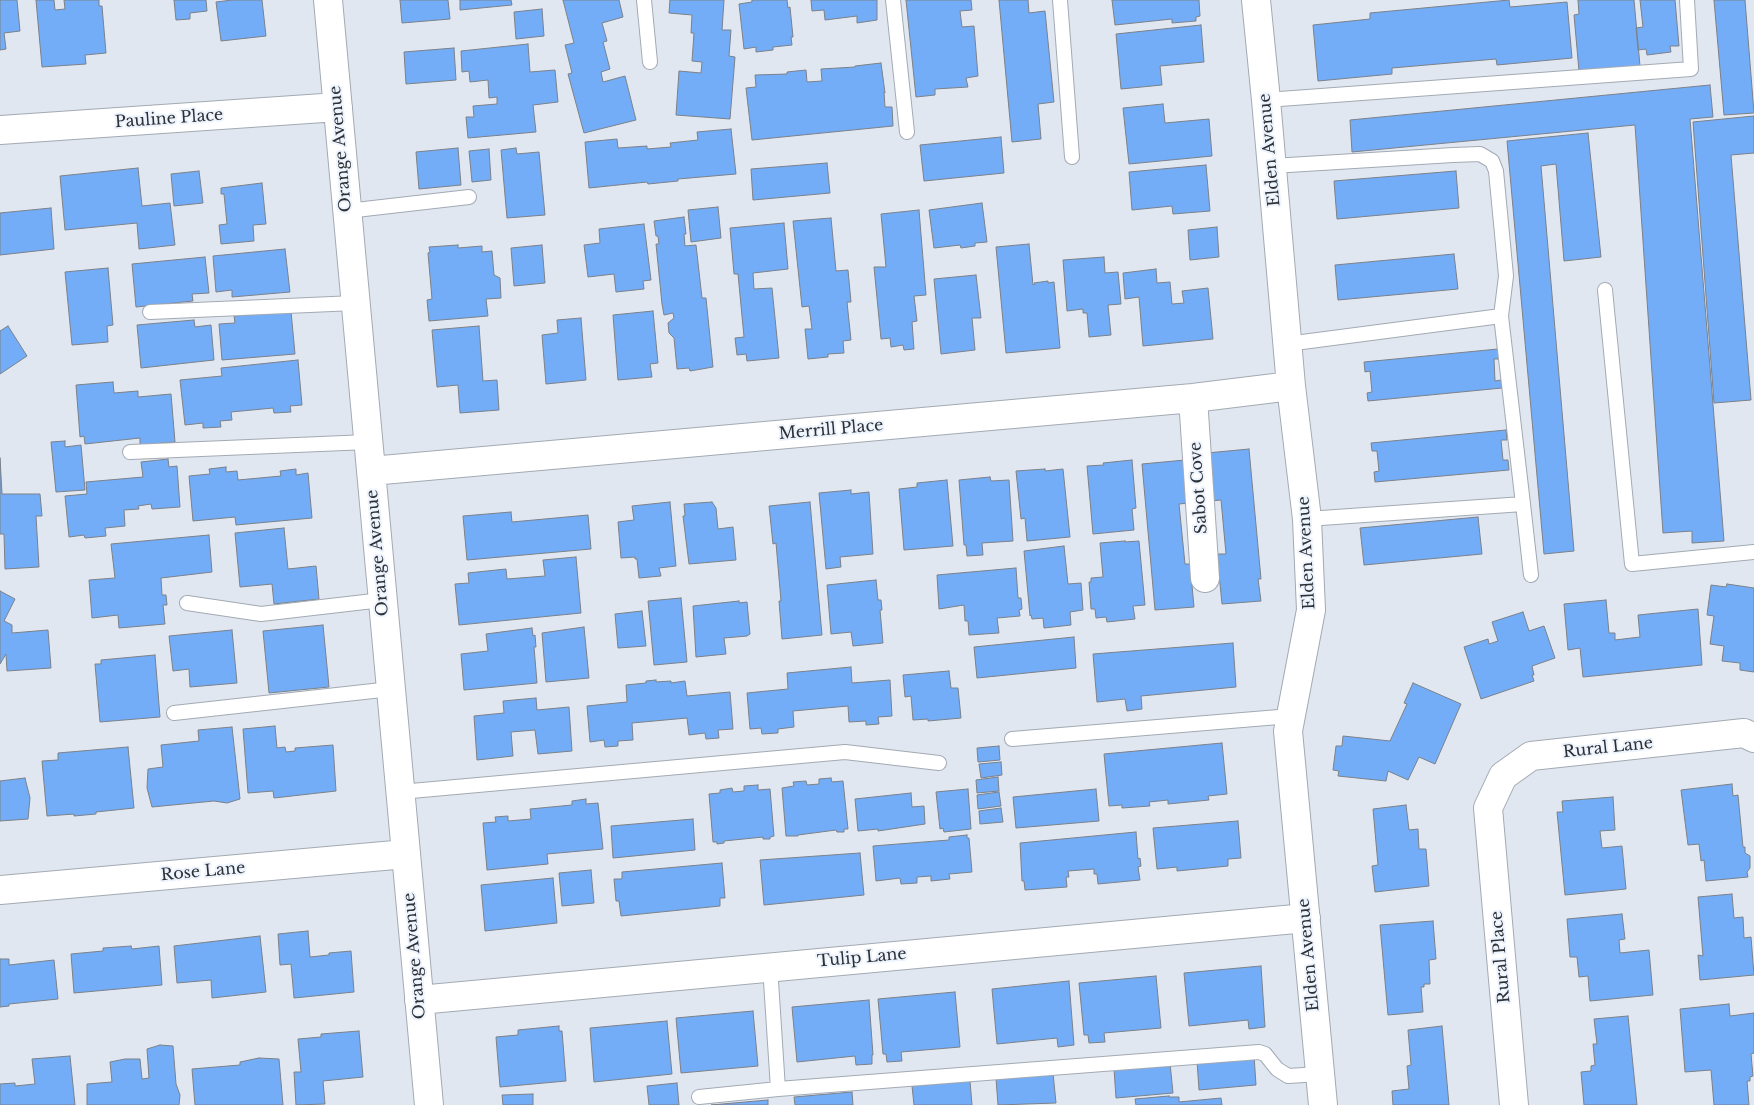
<!DOCTYPE html>
<style>
body{margin:0}
canvas{display:block;background:#e0e7f1}
</style>
<canvas width="1754" height="1105"></canvas>
<script>
const ctx = document.querySelector('canvas').getContext('2d');
ctx.lineJoin = 'round';
function fillPath(path, color) { ctx.fillStyle = color; ctx.fill(path, 'evenodd'); }
const toPath = rows => new Path2D(rows.map(r => 'M' + r).join(''));
function strokePath(path, color, width, dash) { ctx.strokeStyle = color; ctx.lineWidth = width; ctx.lineCap = dash ? 'butt' : 'round'; ctx.setLineDash(dash || []); ctx.stroke(path); }
function write(font, color, halo, rows, align = 'center') {
  ctx.font = font + ' "Libre Baskerville",serif'; ctx.lineWidth = 4; ctx.setLineDash([]); ctx.textBaseline = 'middle'; ctx.strokeStyle = halo; ctx.fillStyle = color; for (const [text, x, y, turn = 0] of rows) {
    ctx.save(); ctx.translate(x, y); ctx.rotate((+turn || 0) * Math.PI / 180); ctx.textAlign = isNaN(turn) ? turn : align; if (halo) ctx.strokeText(text, 0, 0); ctx.fillText(text, 0, 0); ctx.restore();
  }
}
const building = toPath([
 [0,0,17,0,20,31,4,33,6,49,0,50,0,0],
 [36,0,54,0,55,10,65,9,64,0,99,0,99,6,102,6,106,53,85,55,86,64,42,67,36,0],
 [174,0,206,0,207,11,190,13,190,19,176,20,174,0],
 [232,0,262,0,266,36,221,41,216,2,232,0],
 [400,0,448,0,450,19,402,23,400,0],
 [460,0,511,0,512,5,460,10,460,0],
 [563,0,619,0,623,17,602,23,607,41,603,42,610,69,601,72,603,82,625,76,636,120,584,133,568,74,572,73,565,45,574,43,563,0],
 [670,0,724,0,722,30,731,30,729,56,735,57,730,119,676,115,679,71,701,73,702,62,692,61,694,33,691,33,692,15,669,13,670,0],
 [752,0,787,0,788,8,790,7,793,37,791,37,792,45,773,47,773,50,756,52,756,47,744,49,739,4,752,2,752,0],
 [811,0,877,0,877,20,857,23,857,16,825,20,824,10,812,11,811,0],
 [906,0,971,0,972,10,960,11,962,27,974,26,978,76,966,78,968,87,935,89,935,95,916,97,906,0],
 [999,0,1028,0,1029,13,1045,11,1054,102,1038,104,1041,139,1012,142,999,0],
 [1112,0,1199,0,1200,16,1196,17,1196,21,1172,23,1172,19,1115,25,1112,0],
 [1509,0,1510,7,1567,2,1572,58,1497,65,1496,59,1392,68,1392,74,1318,81,1313,25,1370,19,1370,13,1509,0],
 [1578,0,1634,0,1640,66,1579,71,1574,15,1579,14,1578,0],
 [1640,0,1675,0,1679,46,1670,46,1671,52,1647,55,1646,49,1638,50,1636,28,1643,27,1640,0],
 [1714,0,1745,0,1754,113,1724,115,1714,0],
 [542,9,544,36,516,39,514,12,542,9],
 [1201,25,1204,62,1160,66,1162,85,1121,89,1116,34,1201,25],
 [528,44,530,72,555,70,558,102,533,105,536,132,468,138,466,117,474,117,473,106,497,104,497,97,489,98,488,80,470,82,469,71,462,72,461,51,528,44],
 [454,48,456,80,406,84,404,52,454,48],
 [881,63,885,93,884,92,885,107,892,107,893,126,752,140,746,88,756,87,755,75,787,74,787,72,806,70,807,82,822,81,821,69,855,67,855,66,881,63],
 [1710,85,1713,117,1690,119,1724,541,1692,543,1692,531,1663,533,1635,125,1352,152,1350,120,1710,85],
 [1163,104,1165,123,1209,119,1212,156,1129,164,1123,108,1163,104],
 [1754,116,1754,153,1731,155,1751,400,1714,403,1693,122,1754,116],
 [731,129,736,174,678,179,678,181,648,184,647,182,589,188,585,142,617,139,618,148,647,146,647,149,671,147,670,143,698,140,697,132,731,129],
 [1588,133,1601,257,1564,261,1556,164,1541,166,1574,551,1544,554,1507,141,1588,133],
 [1001,137,1004,173,924,181,920,145,1001,137],
 [458,148,461,185,419,189,416,152,458,148],
 [516,148,517,154,539,152,545,215,507,218,501,150,516,148],
 [489,149,491,180,472,182,469,151,489,149],
 [827,163,830,193,753,200,751,169,827,163],
 [1206,165,1210,211,1173,214,1172,206,1132,210,1129,172,1206,165],
 [138,168,142,206,170,203,175,245,139,249,137,223,65,230,60,176,138,168],
 [199,171,203,203,174,206,171,174,199,171],
 [1456,171,1459,208,1337,219,1334,181,1456,171],
 [262,183,266,224,253,225,254,241,221,244,219,225,227,224,224,194,221,194,221,188,262,183],
 [982,203,987,242,975,243,975,246,961,248,960,245,934,248,929,210,982,203],
 [718,207,721,238,691,242,688,210,718,207],
 [51,208,54,249,0,255,0,213,51,208],
 [919,210,926,295,914,296,917,321,912,322,914,349,904,350,903,345,891,347,890,338,881,339,874,267,886,267,881,214,919,210],
 [684,217,686,234,684,234,685,246,696,245,702,298,706,298,713,367,690,371,689,368,677,369,674,338,669,333,668,323,674,318,673,313,664,315,662,304,656,244,659,244,658,236,656,236,654,221,684,217],
 [831,218,836,271,848,270,851,302,847,302,851,340,843,341,844,353,828,354,828,357,808,359,805,329,812,329,809,306,802,307,793,221,831,218],
 [784,223,788,269,753,273,754,289,772,288,779,358,747,361,746,354,737,355,735,338,744,337,738,274,734,274,730,228,784,223],
 [644,224,651,280,643,281,644,289,616,292,614,274,588,277,584,245,600,243,599,229,644,224],
 [1217,227,1219,257,1190,260,1188,230,1217,227],
 [1029,244,1033,285,1035,284,1034,283,1048,281,1048,283,1054,282,1060,348,1006,353,996,247,1029,244],
 [458,245,458,248,482,246,482,252,492,251,494,275,500,278,501,298,486,299,488,316,429,321,427,300,432,299,428,253,430,252,429,247,458,245],
 [542,245,545,283,514,286,511,248,542,245],
 [285,249,290,292,232,297,232,290,216,292,213,256,285,249],
 [1454,254,1458,289,1338,300,1335,265,1454,254],
 [205,257,209,293,192,294,193,301,136,307,132,264,205,257],
 [1104,257,1105,273,1118,272,1121,304,1108,305,1111,335,1089,337,1087,313,1083,313,1083,309,1067,311,1063,260,1104,257],
 [108,268,113,325,107,326,108,342,72,345,65,272,108,268],
 [1156,269,1157,283,1170,282,1172,304,1184,303,1182,291,1208,288,1213,339,1143,346,1139,297,1125,299,1123,273,1156,269],
 [976,275,981,318,972,318,975,350,941,354,934,279,976,275],
 [291,311,295,354,222,360,219,324,235,323,234,316,291,311],
 [653,311,658,363,650,364,652,377,618,380,613,315,653,311],
 [581,318,586,380,546,384,542,335,558,333,557,320,581,318],
 [194,320,195,327,211,325,214,360,141,368,137,325,194,320],
 [8,326,27,356,0,374,0,331,8,326],
 [479,326,483,381,497,380,499,410,460,413,458,385,437,387,432,330,479,326],
 [1498,349,1499,359,1494,359,1495,381,1501,380,1502,388,1368,401,1367,393,1372,392,1370,371,1365,372,1364,362,1498,349],
 [298,360,302,405,290,406,291,412,274,413,273,408,231,412,232,420,220,421,221,427,203,428,203,423,185,425,180,380,222,376,221,368,298,360],
 [113,382,114,393,138,391,138,397,171,394,175,442,140,445,140,438,85,444,84,436,80,437,76,385,113,382],
 [1506,430,1507,440,1501,440,1503,460,1508,460,1509,470,1375,482,1374,472,1379,471,1377,451,1372,451,1371,443,1506,430],
 [65,441,65,447,81,445,85,490,56,492,51,442,65,441],
 [1249,449,1261,579,1258,579,1261,601,1222,604,1217,554,1226,554,1221,500,1211,501,1207,453,1249,449],
 [0,458,2,494,40,494,42,516,36,516,39,567,5,569,4,534,0,534,0,458],
 [168,459,169,467,177,466,180,507,152,509,151,504,138,506,139,509,124,510,125,526,105,528,106,536,85,538,84,535,69,537,65,496,87,494,86,482,143,477,141,462,168,459],
 [1132,460,1136,508,1132,509,1134,530,1093,534,1087,466,1104,465,1103,463,1132,460],
 [1185,460,1189,503,1179,504,1185,564,1190,564,1194,607,1155,610,1142,464,1185,460],
 [226,467,226,472,237,471,238,480,281,476,280,471,296,469,296,475,308,473,312,518,236,525,235,517,193,521,189,476,210,474,209,469,226,467],
 [1045,469,1045,471,1063,469,1070,537,1027,541,1025,518,1021,519,1016,471,1045,469],
 [990,477,991,481,1009,480,1013,541,982,543,983,555,967,556,966,545,964,545,959,480,990,477],
 [947,480,953,546,904,550,899,489,917,487,917,483,947,480],
 [851,490,851,494,869,492,873,554,840,557,841,567,826,569,819,493,851,490],
 [670,502,676,566,659,568,661,576,639,578,637,559,635,559,635,557,621,558,618,522,634,520,632,506,670,502],
 [712,502,716,508,718,529,733,527,736,560,689,564,683,516,685,516,684,504,712,502],
 [810,502,822,635,782,639,779,601,781,601,776,543,773,544,769,506,810,502],
 [511,512,512,522,588,515,591,549,467,560,463,516,511,512],
 [1478,517,1482,554,1364,565,1360,528,1478,517],
 [284,528,288,569,316,566,319,599,274,604,272,584,240,587,235,533,284,528],
 [209,535,212,572,161,578,162,595,166,595,167,605,163,605,165,624,119,628,118,615,92,618,89,580,115,578,111,544,209,535],
 [1125,541,1125,542,1139,541,1145,605,1133,606,1135,619,1107,622,1106,617,1096,618,1095,609,1091,609,1089,582,1091,582,1091,578,1103,577,1100,543,1125,541],
 [1064,546,1068,584,1081,583,1083,610,1070,612,1071,625,1044,628,1043,618,1032,619,1031,615,1030,616,1024,551,1064,546],
 [576,557,581,613,459,625,455,584,469,583,468,573,506,569,507,579,545,576,543,560,576,557],
 [1016,568,1018,598,1021,598,1022,609,1019,610,1020,616,997,618,999,633,969,635,968,621,965,621,964,605,939,609,937,575,1016,568],
 [876,580,878,600,881,600,882,610,880,610,883,643,853,646,851,632,831,634,827,585,876,580],
 [1727,584,1754,588,1754,672,1740,670,1740,663,1722,661,1724,646,1710,644,1714,616,1707,615,1711,585,1726,587,1727,584],
 [0,591,15,599,4,621,12,625,12,633,48,630,51,668,7,671,6,654,0,664,0,591],
 [681,598,687,662,654,665,648,601,681,598],
 [1606,600,1609,633,1615,633,1615,640,1640,637,1638,615,1698,609,1702,665,1583,677,1580,648,1568,650,1564,604,1606,600],
 [739,601,739,603,747,602,750,634,747,636,724,638,726,654,696,657,693,606,739,601],
 [642,611,646,646,618,648,615,614,642,611],
 [1523,612,1529,631,1544,626,1555,658,1532,666,1534,675,1532,675,1534,681,1481,699,1464,647,1488,639,1489,644,1498,641,1492,622,1523,612],
 [323,625,329,687,269,693,263,631,323,625],
 [584,627,589,678,546,682,542,633,584,627],
 [532,628,533,636,535,635,536,647,534,647,537,683,464,690,461,654,488,651,486,634,532,628],
 [232,630,237,683,190,687,189,669,173,671,169,636,232,630],
 [1074,637,1076,668,977,678,974,647,1074,637],
 [1233,643,1236,687,1141,696,1142,709,1127,711,1125,699,1097,702,1093,654,1233,643],
 [155,655,160,717,100,722,95,664,101,664,101,660,155,655],
 [851,667,852,683,890,680,892,716,878,717,879,724,866,725,866,721,849,722,848,706,793,711,794,727,778,729,778,733,762,734,761,728,750,729,747,693,788,689,787,673,851,667],
 [949,671,951,688,958,688,961,718,928,721,928,719,913,720,911,696,905,697,903,675,949,671],
 [656,680,656,682,671,681,671,683,685,681,687,696,730,692,733,729,718,730,719,738,706,739,705,733,689,735,687,718,632,723,633,740,618,741,618,746,605,747,604,740,590,742,587,706,627,702,626,685,646,683,646,681,656,680],
 [1413,683,1461,704,1435,764,1419,757,1408,780,1388,771,1386,781,1338,776,1339,771,1333,770,1336,746,1342,746,1343,736,1390,741,1407,704,1404,703,1413,683],
 [536,698,537,710,569,707,572,751,538,754,535,730,511,732,513,756,477,760,474,716,504,713,503,701,536,698],
 [275,726,277,748,285,747,286,752,295,751,295,748,333,745,336,791,274,798,273,791,248,793,243,729,275,726],
 [232,727,240,799,227,803,214,801,152,807,147,788,148,769,163,767,161,745,199,741,198,730,232,727],
 [1222,743,1227,794,1208,796,1209,800,1168,804,1168,800,1149,802,1150,806,1122,808,1122,805,1109,806,1104,754,1222,743],
 [999,746,1000,760,978,762,977,748,999,746],
 [128,747,134,808,96,812,96,814,74,816,74,814,47,816,42,761,58,760,58,753,128,747],
 [1001,762,1002,775,981,778,979,764,1001,762],
 [998,777,999,791,977,793,976,780,998,777],
 [25,778,30,798,28,819,0,821,0,781,25,778],
 [831,778,832,782,843,781,848,829,844,829,844,832,837,832,836,830,798,835,798,836,786,836,782,788,794,786,793,782,806,781,807,785,819,784,819,779,831,778],
 [1732,784,1733,796,1738,795,1743,847,1745,847,1745,853,1750,856,1750,868,1747,872,1748,877,1706,881,1704,860,1701,861,1699,844,1688,845,1681,790,1732,784],
 [758,785,758,790,770,789,774,836,770,837,770,839,763,839,763,837,724,841,724,843,717,844,717,842,713,842,709,794,720,793,720,790,732,788,733,792,744,791,744,786,758,785],
 [968,789,971,829,944,832,943,828,940,829,936,792,968,789],
 [1096,789,1099,821,1016,828,1013,797,1096,789],
 [999,792,1001,806,978,809,977,795,999,792],
 [911,793,912,807,924,806,925,824,878,831,878,829,858,831,855,799,911,793],
 [1613,797,1615,830,1600,831,1602,848,1622,846,1626,889,1565,895,1557,812,1563,812,1562,801,1613,797],
 [586,799,586,804,598,803,603,849,547,854,548,864,487,870,483,823,496,822,495,817,508,816,508,821,531,819,530,809,572,805,572,801,586,799],
 [1406,805,1409,830,1418,829,1419,849,1426,849,1429,886,1375,892,1372,866,1378,865,1373,809,1406,805],
 [1001,808,1003,822,980,824,979,811,1001,808],
 [693,819,695,850,613,858,611,826,693,819],
 [1238,821,1241,858,1228,859,1228,866,1177,871,1177,867,1157,869,1153,828,1238,821],
 [1136,832,1138,859,1140,858,1141,866,1138,867,1140,880,1098,884,1097,874,1094,874,1094,869,1068,871,1069,877,1066,877,1067,887,1025,890,1024,881,1022,881,1020,843,1136,832],
 [967,835,967,838,969,838,972,872,949,874,950,879,931,881,931,876,917,877,917,883,901,884,900,878,876,881,873,846,949,840,949,837,967,835],
 [860,853,864,895,764,905,760,860,860,853],
 [722,863,725,898,720,898,720,906,621,916,619,901,616,901,614,879,622,879,622,872,722,863],
 [591,870,594,903,562,906,559,873,591,870],
 [553,878,557,923,485,931,481,885,553,878],
 [1732,894,1734,918,1743,917,1744,938,1751,937,1754,975,1700,980,1698,955,1703,956,1698,897,1732,894],
 [1622,914,1625,939,1619,940,1620,953,1649,950,1653,995,1590,1001,1588,976,1579,977,1577,957,1570,957,1567,919,1622,914],
 [1433,921,1436,959,1429,960,1430,984,1424,984,1424,987,1421,987,1423,1012,1388,1015,1380,925,1433,921],
 [308,931,310,957,329,955,329,953,351,951,354,992,294,998,291,964,280,965,278,934,308,931],
 [260,936,266,992,212,998,211,980,177,983,174,946,260,936],
 [131,946,132,949,159,946,162,985,74,993,71,954,103,951,103,948,131,946],
 [0,959,9,959,9,965,54,960,58,999,9,1004,9,1006,0,1007,0,959],
 [1261,966,1265,1027,1249,1029,1248,1020,1189,1026,1184,973,1261,966],
 [1156,976,1161,1028,1104,1033,1105,1042,1089,1043,1088,1035,1084,1035,1079,983,1156,976],
 [1069,981,1074,1045,1058,1047,1057,1038,997,1044,992,989,1069,981],
 [955,992,960,1047,901,1052,902,1061,887,1062,886,1054,883,1054,878,999,955,992],
 [869,1000,873,1055,872,1055,872,1064,856,1065,855,1056,797,1062,792,1007,869,1000],
 [1729,1004,1730,1016,1754,1013,1754,1053,1751,1054,1753,1076,1750,1077,1750,1081,1747,1081,1749,1105,1714,1105,1711,1070,1685,1072,1680,1009,1729,1004],
 [753,1011,758,1066,681,1073,676,1018,753,1011],
 [1628,1016,1637,1105,1584,1105,1581,1072,1591,1071,1591,1066,1595,1065,1593,1044,1597,1044,1594,1019,1628,1016],
 [667,1021,672,1074,594,1082,590,1028,667,1021],
 [559,1026,559,1031,562,1031,566,1081,500,1087,496,1037,518,1035,518,1030,559,1026],
 [1442,1026,1449,1105,1393,1105,1392,1091,1409,1089,1407,1066,1411,1065,1408,1030,1442,1026],
 [359,1031,363,1077,323,1081,325,1104,296,1105,294,1072,301,1072,298,1039,321,1037,321,1034,359,1031],
 [160,1045,173,1046,176,1084,180,1095,179,1105,87,1105,87,1084,112,1082,110,1062,125,1059,140,1059,142,1079,149,1078,147,1049,160,1045],
 [1254,1055,1256,1085,1199,1090,1197,1061,1254,1055],
 [70,1056,75,1105,0,1105,0,1084,15,1083,15,1086,35,1084,32,1059,70,1056],
 [259,1058,279,1059,283,1105,195,1105,192,1069,240,1065,240,1062,259,1058],
 [1170,1063,1173,1093,1116,1098,1114,1069,1170,1063],
 [1053,1073,1056,1103,998,1105,996,1079,1053,1073],
 [970,1081,972,1105,914,1105,912,1086,970,1081],
 [677,1083,679,1105,649,1105,647,1086,677,1083],
 [852,1092,853,1105,795,1105,794,1097,852,1092],
 [533,1094,533,1105,503,1105,502,1095,533,1094],
 [1169,1096,1169,1097,1179,1097,1179,1102,1221,1098,1222,1105,1136,1105,1135,1099,1169,1096],
 [768,1100,768,1105,711,1105,768,1100]
]);
const service = toPath([
 [644,0,650,62],
 [893,0,907,132],
 [1060,0,1072,157],
 [1266,100,1691,69,1687,0],
 [1272,166,1453,155,1480,154,1492,161,1496,171,1506,276,1501,316],
 [347,211,469,197],
 [1605,290,1632,564,1754,552],
 [150,312,355,303],
 [1287,344,1501,316,1523,504],
 [130,452,368,442],
 [1307,519,1523,504,1531,575],
 [187,603,261,614,382,600],
 [174,713,391,689],
 [1012,739,1291,716],
 [400,792,845,752,939,763],
 [770,966,778,1089],
 [699,1097,778,1089,1259,1052,1265,1054,1277,1069,1288,1076,1320,1074]
]);
const minor = toPath([
 [328,0,429,1105],
 [1256,0,1266,100,1291,386,1307,519,1311,610,1288,731,1323,1105],
 [0,130,338,107],
 [1193,398,1205,578],
 [371,471,1193,398,1291,386],
 [0,890,406,854],
 [419,1000,1306,918],
 [1514,1105,1488,808,1503,776,1531,756,1744,733,1754,738]
]);
const streetNames = [
 ["Pauline Place",169,119,-4],
 ["Orange Avenue",341,149,-95],
 ["Elden Avenue",1270,150,-95],
 ["Merrill Place",831,430,-5],
 ["Sabot Cove",1199,488,-94],
 ["Orange Avenue",378,553,-95],
 ["Elden Avenue",1307,553,-93],
 ["Rural Lane",1608,748,-6],
 ["Rose Lane",203,872,-5],
 ["Elden Avenue",1309,955,-95],
 ["Orange Avenue",415,956,-95],
 ["Rural Place",1501,957,-95],
 ["Tulip Lane",862,958,-5]
];
fillPath(building, '#73adf7');
strokePath(building, '#7b818a', 1);
strokePath(service, '#a3aab3', 16);
strokePath(minor, '#a3aab3', 30);
strokePath(service, '#fff', 14);
strokePath(minor, '#fff', 28);
write('16px', '#2d3034', '#edf4fe', streetNames);
</script>
